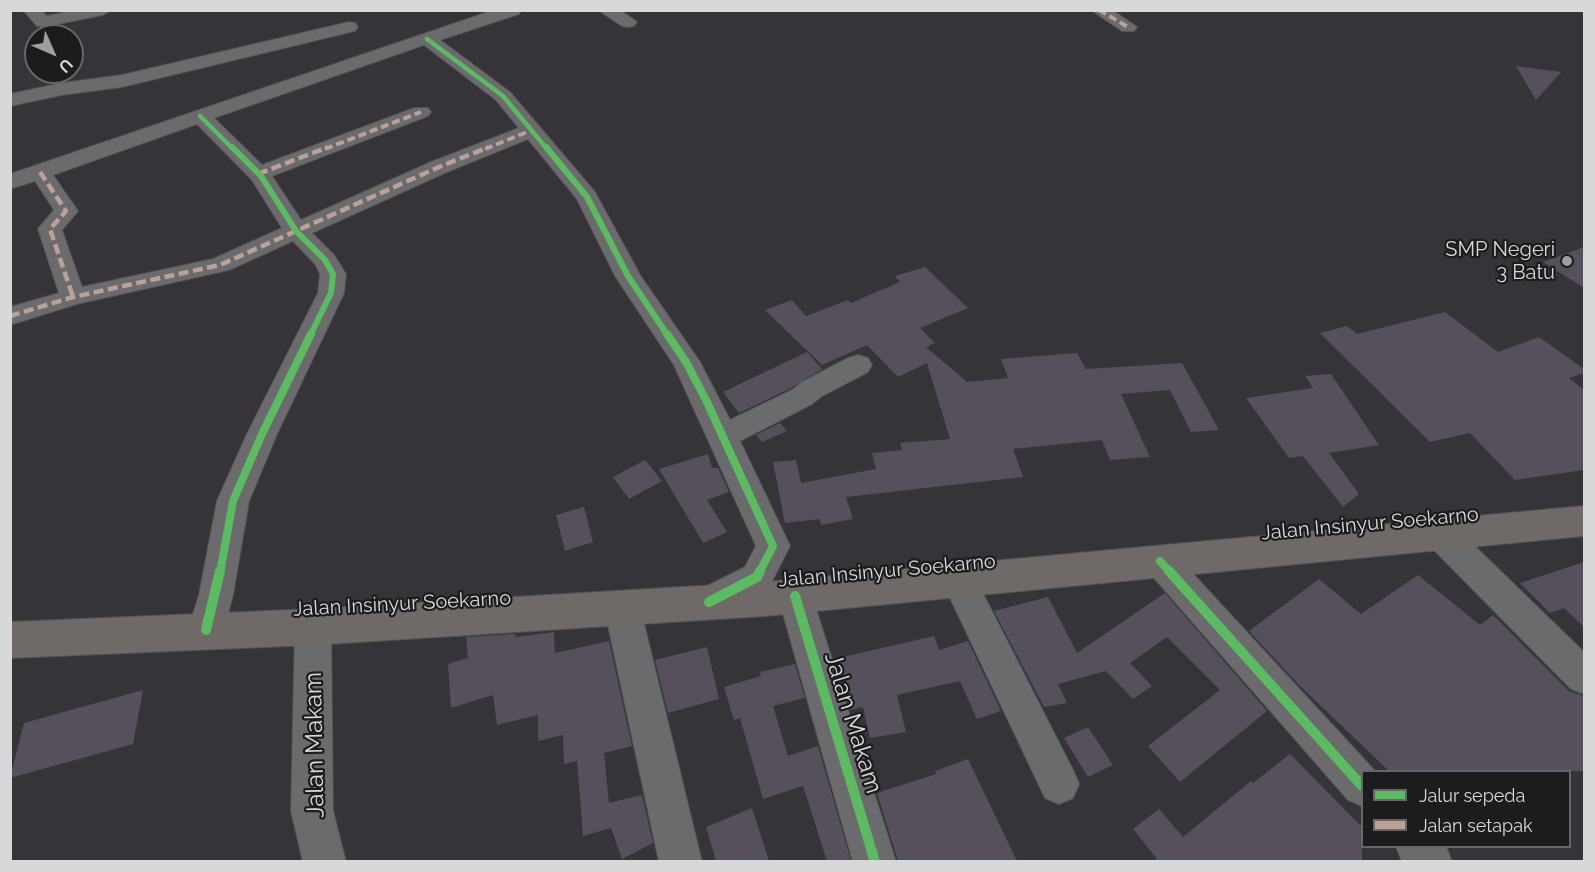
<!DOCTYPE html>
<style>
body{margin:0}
#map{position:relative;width:1595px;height:872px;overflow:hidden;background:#363438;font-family:Raleway,sans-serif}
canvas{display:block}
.frame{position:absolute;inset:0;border:12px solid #d8d7da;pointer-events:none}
.legend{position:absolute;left:1361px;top:770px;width:210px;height:78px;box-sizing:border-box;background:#1c1b1e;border:2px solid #676669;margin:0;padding:8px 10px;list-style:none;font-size:18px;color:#d8d7da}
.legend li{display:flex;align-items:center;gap:12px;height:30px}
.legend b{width:30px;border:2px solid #676669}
.north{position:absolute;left:24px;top:24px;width:60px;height:60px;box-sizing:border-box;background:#1c1b1e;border:2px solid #676669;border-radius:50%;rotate:135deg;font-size:16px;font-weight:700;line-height:24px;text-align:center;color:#d8d7da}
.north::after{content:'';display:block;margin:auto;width:21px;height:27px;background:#9f9ea1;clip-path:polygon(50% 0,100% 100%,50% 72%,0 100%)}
</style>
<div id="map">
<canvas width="1595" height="872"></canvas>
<div class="frame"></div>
<ul class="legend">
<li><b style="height:8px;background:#5cba63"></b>Jalur sepeda</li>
<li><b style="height:8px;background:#bda197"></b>Jalan setapak</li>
</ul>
<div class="north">U</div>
</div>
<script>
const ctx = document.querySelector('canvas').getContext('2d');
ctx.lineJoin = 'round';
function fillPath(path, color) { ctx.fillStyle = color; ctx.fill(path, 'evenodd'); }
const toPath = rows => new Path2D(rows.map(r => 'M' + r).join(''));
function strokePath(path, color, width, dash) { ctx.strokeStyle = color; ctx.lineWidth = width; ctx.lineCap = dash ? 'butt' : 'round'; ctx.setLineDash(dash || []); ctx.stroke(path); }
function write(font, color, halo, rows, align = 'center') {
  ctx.font = font + ' Raleway,sans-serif'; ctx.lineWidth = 4.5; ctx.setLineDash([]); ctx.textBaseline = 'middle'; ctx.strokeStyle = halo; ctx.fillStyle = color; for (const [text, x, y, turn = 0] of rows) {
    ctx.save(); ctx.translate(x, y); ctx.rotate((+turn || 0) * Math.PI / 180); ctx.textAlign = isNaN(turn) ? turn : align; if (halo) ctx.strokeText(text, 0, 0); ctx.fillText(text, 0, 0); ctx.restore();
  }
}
const building = toPath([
 [1516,66,1561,72,1536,100],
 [1584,247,1584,288,1543,262],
 [925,267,968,308,920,328,935,343,926,347,967,382,1008,378,1001,359,1077,353,1086,369,1182,363,1219,430,1191,432,1170,390,1121,394,1150,457,1110,460,1102,440,1013,449,1023,477,846,497,853,519,821,525,820,519,785,523,773,462,796,460,801,483,876,469,872,453,902,450,900,443,950,439,927,363,898,377,867,345,822,365,765,310,792,300,806,316,848,300,851,303,900,282,895,276],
 [1445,312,1498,352,1539,337,1584,369,1584,373,1569,378,1584,390,1584,470,1515,480,1470,433,1430,442,1320,333,1347,326,1357,334],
 [807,352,822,369,791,388,739,413,723,392],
 [1331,374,1379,445,1329,453,1359,494,1343,507,1303,456,1289,458,1246,398,1313,388,1305,376],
 [780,423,787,431,762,442,756,435],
 [708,454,712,468,718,468,729,492,707,500,727,532,703,543,659,469],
 [645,460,662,481,629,499,613,477],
 [584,507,593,542,565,551,556,515],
 [1584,562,1584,627,1564,608,1550,613,1520,583],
 [1418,575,1480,625,1493,615,1569,691,1584,696,1584,771,1389,771,1299,685,1249,631,1319,579,1361,614],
 [1165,593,1267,711,1180,782,1148,746,1220,690,1167,637,1130,663,1152,686,1133,699,1106,671,1058,684,1067,703,1044,707,994,611,1048,597,1077,653],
 [554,632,555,653,609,641,632,746,604,753,609,803,642,795,653,843,622,859,611,828,583,836,577,761,564,764,563,735,538,741,538,715,497,725,493,695,451,708,448,664,468,658,466,637,515,634,516,637],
 [934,636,939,650,968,641,1001,711,977,719,960,681,897,695,906,732,870,738,863,707,850,710,834,659],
 [707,647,719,699,668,713,655,660],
 [795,664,805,698,773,706,788,756,818,746,851,861,827,861,803,786,763,799,740,718,734,720,724,687,761,676,760,672],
 [143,690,133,744,10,778,24,723],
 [1088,727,1113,765,1088,777,1064,738],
 [1290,754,1362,827,1362,861,1154,861,1157,859,1133,829,1159,809,1183,837,1251,781,1253,783],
 [968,759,1017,861,898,861,877,793,936,774,935,771],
 [752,808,769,861,716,861,706,827]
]);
const minor = toPath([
 [23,10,41,10,47,16,75,10,111,10,103,15,43,27,37,26,23,10],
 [494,10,521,10,519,14,440,40,510,92,595,192,640,275,700,362,730,420,792,390,802,382,848,358,858,355,868,358,872,365,868,372,822,396,812,404,740,441,790,546,769,587,709,617,697,613,691,602,697,591,745,567,756,546,674,365,615,276,577,199,528,139,447,172,312,233,334,255,346,274,344,293,277,434,249,501,233,595,224,630,219,641,206,646,193,641,188,630,199,595,217,501,247,434,318,293,320,274,315,264,293,241,229,270,77,304,10,325,10,307,59,293,38,229,54,210,35,181,10,189,10,174,494,10],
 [424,45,496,100,519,128,431,162,301,220,272,176,428,116,431,112,428,108,414,108,262,165,214,118,424,45],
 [197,124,252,180,282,228,213,259,82,287,62,230,78,211,53,175,197,124],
 [598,10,620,10,637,22,634,26,628,27,622,26,598,10],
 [1091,10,1112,10,1137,27,1134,31,1122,31,1091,10],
 [349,22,355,23,358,27,355,31,122,87,62,95,10,106,10,94,62,83,122,75,349,22],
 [1441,521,1453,525,1584,652,1584,694,1571,689,1429,545,1425,535,1429,525,1441,521],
 [1160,547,1172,551,1376,772,1362,772,1362,806,1348,800,1148,571,1143,561,1148,551,1160,547],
 [959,566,971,570,1073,770,1079,784,1073,798,1059,804,1045,798,942,581,947,570,959,566],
 [795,581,807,585,812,596,896,862,853,862,778,596,783,585,795,581],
 [622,591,634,596,640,607,702,862,659,862,604,607,610,596,622,591],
 [313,611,326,616,331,627,333,811,346,862,303,862,291,811,295,627,300,616,313,611],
 [1396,846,1446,846,1452,862,1402,862,1396,846]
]);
const primary = toPath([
 [1584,506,1584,536,766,616,313,645,10,658,10,622,313,609,766,582,1584,506]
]);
const quietFar1 = toPath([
 [1099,10,1128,27],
 [325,149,421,112],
 [485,149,532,130]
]);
const quiet = toPath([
 [40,172,66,211,50,229,73,297],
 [258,174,328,147],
 [10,316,73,297,220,265,439,167,489,147]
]);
const cyclewayFar3 = toPath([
 [427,39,503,96,547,149],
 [200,116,233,149]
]);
const cyclewayFar2 = toPath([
 [232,147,261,176,296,231,325,260,333,274,331,293,310,336],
 [546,147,587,197,628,276,668,336]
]);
const cyclewayFar1 = toPath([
 [667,334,686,362,706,400,773,546,759,573],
 [1160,561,1171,573],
 [220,573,233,501,262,434,311,334]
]);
const cycleway = toPath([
 [1169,571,1362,786],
 [795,596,875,862],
 [709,602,757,577,760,571],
 [206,630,220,571]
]);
const markers = [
 [1567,261,6,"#9f9ea1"]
];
const poiNames = [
 ["SMP Negeri",1555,250],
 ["3 Batu",1555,273]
];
const streetNames = [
 ["Jalan Insinyur Soekarno",1370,524,-5],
 ["Jalan Insinyur Soekarno",887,571,-5],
 ["Jalan Insinyur Soekarno",402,604,-3]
];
const nearStreetnames = [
 ["Jalan Makam",853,723,73],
 ["Jalan Makam",315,745,-91]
];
fillPath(building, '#55505b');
strokePath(minor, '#525154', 2);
strokePath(primary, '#525154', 2);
fillPath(minor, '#6b6a6d');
fillPath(primary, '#6f6a68');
strokePath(quietFar1, '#bda197', 4, [8, 4]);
strokePath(quiet, '#bda197', 4.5, [10, 4.5]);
strokePath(cyclewayFar3, '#5cba63', 4.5);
strokePath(cyclewayFar2, '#5cba63', 6);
strokePath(cyclewayFar1, '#5cba63', 8);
strokePath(cycleway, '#5cba63', 10);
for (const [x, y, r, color] of markers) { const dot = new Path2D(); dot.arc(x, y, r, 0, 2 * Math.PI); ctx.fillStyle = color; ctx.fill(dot); strokePath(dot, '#1c1b1e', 2); }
write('20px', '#d8d7da', '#1c1b1e', poiNames, 'right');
write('20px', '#d8d7da', '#1c1b1e', streetNames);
write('24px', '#d8d7da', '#1c1b1e', nearStreetnames);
</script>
